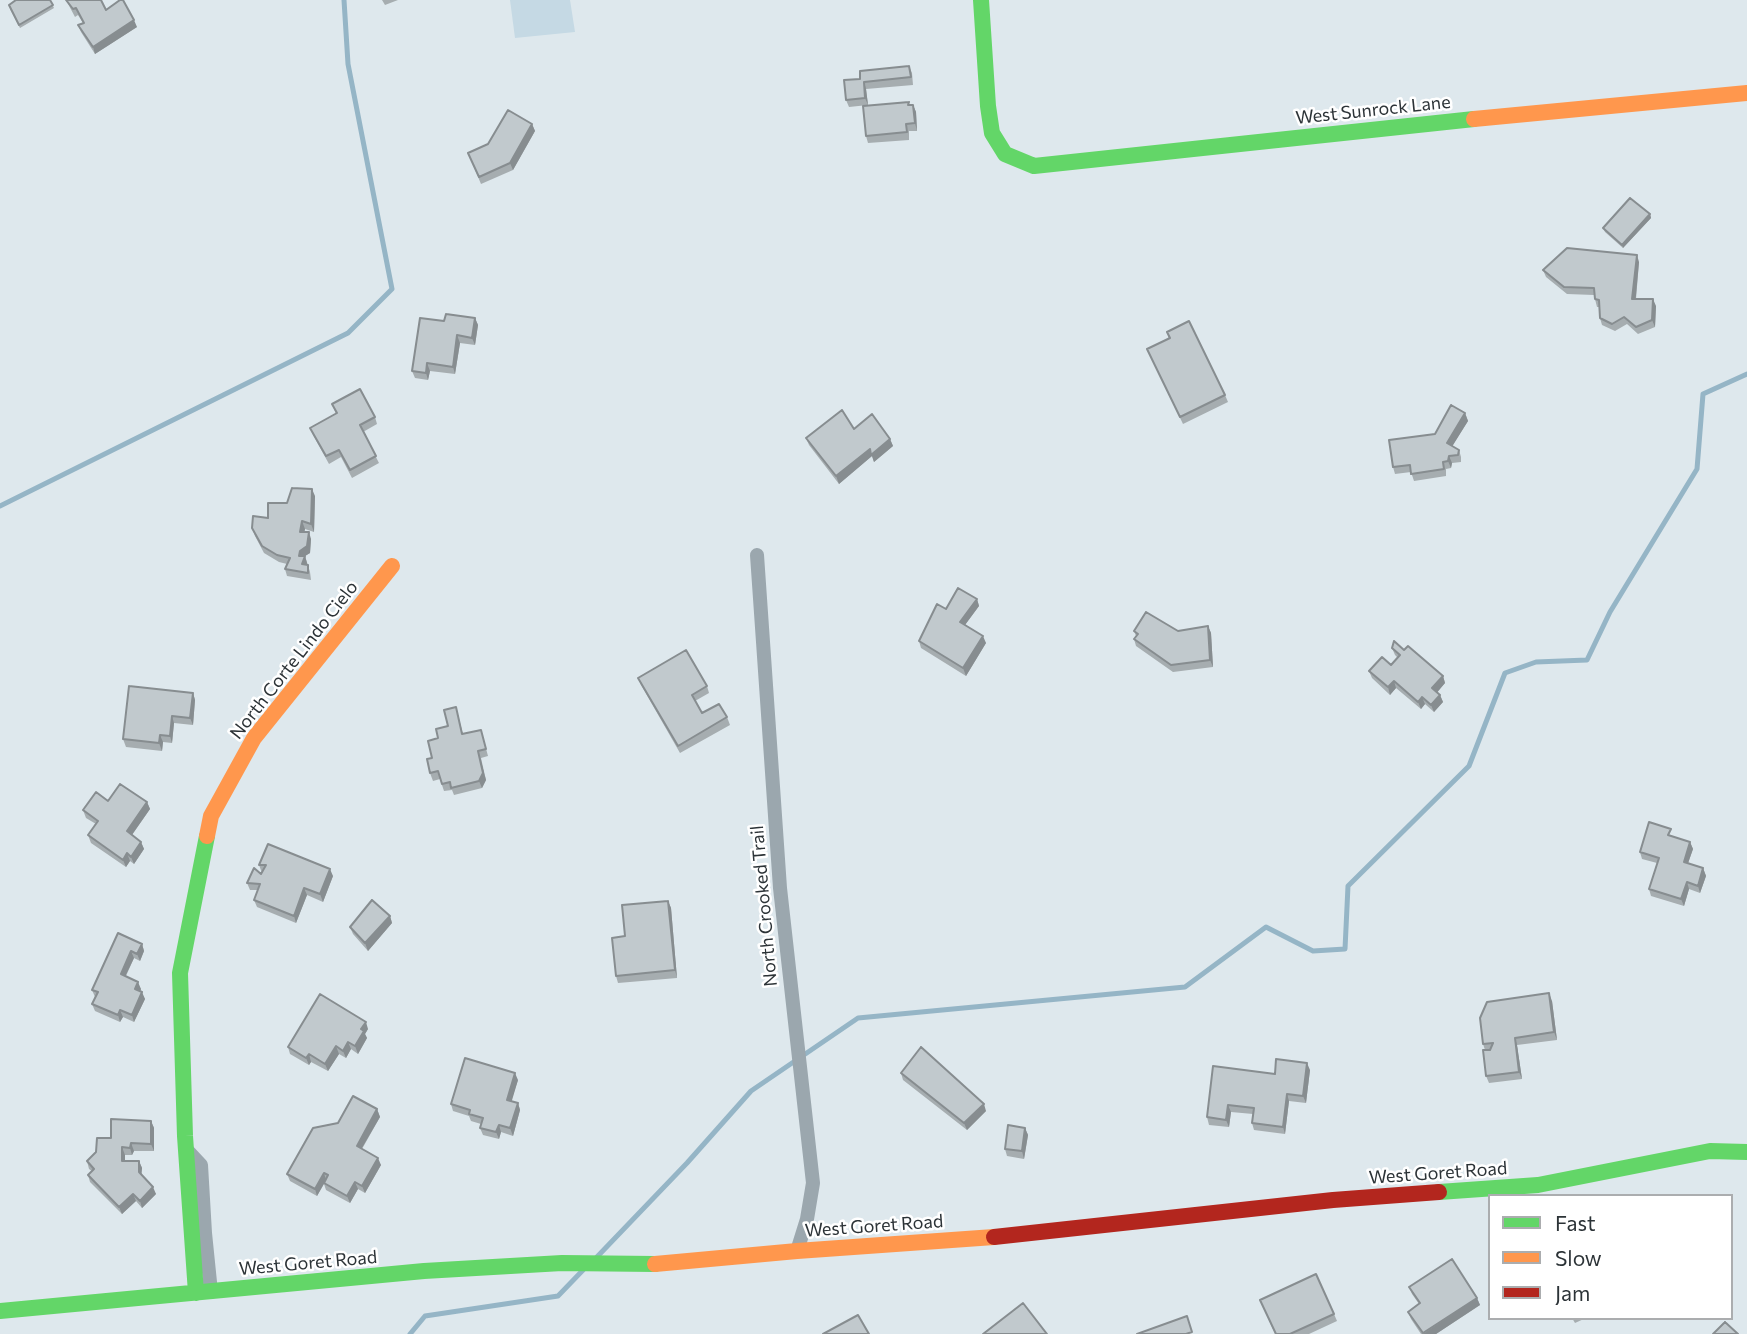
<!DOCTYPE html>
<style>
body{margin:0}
#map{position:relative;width:1747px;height:1334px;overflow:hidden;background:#dee8ed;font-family:Commissioner,sans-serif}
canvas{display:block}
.legend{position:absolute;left:1488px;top:1194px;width:245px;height:126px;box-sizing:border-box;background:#fff;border:2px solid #abadaf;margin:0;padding:9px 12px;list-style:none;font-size:21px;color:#2c3337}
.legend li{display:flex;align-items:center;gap:14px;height:35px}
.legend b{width:35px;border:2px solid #abadaf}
</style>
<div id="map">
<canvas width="1747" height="1334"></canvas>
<ul class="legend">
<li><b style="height:9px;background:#63d668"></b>Fast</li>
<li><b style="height:9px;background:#ff974d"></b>Slow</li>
<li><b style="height:9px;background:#b3261e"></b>Jam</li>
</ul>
</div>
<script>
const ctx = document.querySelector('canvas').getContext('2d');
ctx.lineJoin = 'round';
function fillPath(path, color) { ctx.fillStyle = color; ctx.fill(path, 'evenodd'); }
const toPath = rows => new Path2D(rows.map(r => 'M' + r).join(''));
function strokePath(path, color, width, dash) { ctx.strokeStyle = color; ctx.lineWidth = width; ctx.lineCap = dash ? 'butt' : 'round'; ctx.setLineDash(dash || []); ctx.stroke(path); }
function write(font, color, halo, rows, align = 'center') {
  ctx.font = font + ' Commissioner,sans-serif'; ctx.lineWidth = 5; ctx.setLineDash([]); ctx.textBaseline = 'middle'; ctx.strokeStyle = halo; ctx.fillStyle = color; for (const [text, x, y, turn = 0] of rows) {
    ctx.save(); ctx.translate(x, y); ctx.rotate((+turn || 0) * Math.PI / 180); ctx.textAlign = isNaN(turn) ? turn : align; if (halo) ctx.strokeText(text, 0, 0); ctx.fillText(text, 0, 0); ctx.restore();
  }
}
const green = toPath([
 [510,0,570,0,575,32,515,38]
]);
const stream = toPath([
 [0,506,348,333,392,289,348,64,344,0],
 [595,1259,687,1163,751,1091,858,1018,1185,987,1266,927,1313,951,1345,949,1348,886,1469,766,1505,673,1536,662,1587,660,1610,612,1697,469,1703,394,1747,374],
 [410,1334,425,1316,558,1296,585,1268]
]);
const street = toPath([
 [757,555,780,888,813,1183,807,1219,797,1251],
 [186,1149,201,1165,205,1233,211,1292]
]);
const fast = toPath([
 [981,0,988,106,992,133,1005,154,1034,166,1474,119],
 [1439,1192,1538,1185,1710,1151,1747,1152],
 [196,1293,185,1136,180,973,207,836],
 [0,1311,424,1271,562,1263,655,1264]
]);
const slow = toPath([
 [1474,119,1747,93],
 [207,836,211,816,254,738,392,566],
 [655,1264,797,1251,994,1237]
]);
const jam = toPath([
 [994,1237,1333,1200,1439,1192]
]);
const wall = toPath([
 [50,0,54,8,20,28,10,9],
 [66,0,101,0,106,10,137,27,95,54,81,32,78,25,83,23,78,15,75,17],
 [382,0,398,0,385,5],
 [909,66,912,73,913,85,866,89,868,105,849,107,846,100,860,79],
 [910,105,913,105,916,112,917,131,909,131,909,140,868,143,866,136],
 [532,124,535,131,513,170,481,184,471,160],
 [1650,214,1651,218,1623,248,1605,232,1603,228],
 [1639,262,1636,299,1656,306,1655,327,1638,334,1627,324,1615,331,1602,325,1600,318,1599,307,1597,307,1594,295,1567,294,1546,277,1543,270],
 [475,318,478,325,475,345,460,343,455,374,430,371,428,380,415,378,412,371],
 [1167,332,1225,395,1228,402,1183,424,1147,349,1169,339],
 [332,404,375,417,377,424,363,432,379,463,352,478,341,457,329,464,313,435,310,428,336,414],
 [1465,413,1468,421,1452,446,1459,450,1461,457,1461,462,1452,463,1451,468,1446,469,1446,476,1414,481,1411,472,1395,474,1393,467,1435,434],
 [854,429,890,439,893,446,874,462,872,456,839,484,809,445,806,438],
 [315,496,314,532,305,529,304,532,311,539,310,553,305,556,310,572,311,580,287,576,285,569,287,564,279,562,264,553,255,536,252,528,268,518,287,503],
 [977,599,979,606,965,625,986,643,966,676,921,648,919,641,946,609],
 [1208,626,1211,633,1213,667,1173,672,1136,646,1134,639,1136,636,1134,631,1178,631],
 [1392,648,1404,650,1443,676,1445,683,1437,692,1440,695,1443,702,1434,712,1425,704,1421,709,1396,688,1390,695,1372,678,1369,671,1391,665,1398,658,1395,655],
 [638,678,707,686,709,693,695,701,702,713,727,717,730,725,680,753,641,685],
 [193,693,195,700,193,725,174,723,172,743,163,742,162,751,126,747,123,739],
 [456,707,463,734,481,730,488,756,481,758,486,780,482,788,454,795,452,790,444,791,440,779,433,781,430,773,432,758,438,738,448,726],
 [108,801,147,802,150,809,132,835,141,842,144,849,134,864,130,861,126,867,91,843,88,835,96,824,86,818,83,810],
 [1673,837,1690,842,1693,849,1688,863,1703,868,1706,876,1700,893,1689,889,1684,906,1651,896,1649,889,1657,863,1642,859,1640,852],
 [268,844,333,876,323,902,307,895,296,923,257,907,254,900,258,890,250,890,247,883,261,874,262,873,259,865],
 [668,901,671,908,677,978,618,983,616,976,625,936],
 [390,916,392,923,368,951,353,934,350,927],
 [118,933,142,944,144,951,140,961,134,958,126,976,141,989,140,991,145,999,134,1022,123,1017,120,1022,95,1011,92,1004,95,997,92,990],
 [1552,1001,1557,1040,1517,1045,1522,1079,1489,1083,1486,1076,1485,1050,1483,1044],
 [368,1029,365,1034,367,1038,358,1054,351,1049,346,1058,339,1054,328,1071,311,1062,309,1065,290,1054,288,1047],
 [1310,1070,1306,1103,1289,1101,1285,1134,1254,1130,1252,1123,1253,1114,1231,1112,1229,1127,1209,1125,1207,1117,1275,1074],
 [901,1073,986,1111,967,1130,903,1080],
 [518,1080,511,1101,518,1103,520,1110,513,1136,501,1132,499,1139,483,1135,480,1128,481,1124,471,1121,469,1116,453,1111,451,1104],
 [377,1109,380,1117,362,1149,381,1165,365,1193,358,1189,350,1203,326,1190,324,1184,317,1196,290,1181,287,1174,338,1123],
 [151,1121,154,1128,154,1151,134,1151,132,1155,125,1155,125,1161,139,1161,142,1168,141,1175,156,1194,142,1208,136,1201,122,1214,90,1182,88,1175,92,1171,89,1169,87,1161,111,1138],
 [1025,1128,1028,1135,1024,1159,1007,1156,1005,1149],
 [1409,1287,1477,1298,1480,1305,1436,1334,1421,1334,1411,1319,1408,1312,1419,1304,1412,1294],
 [1260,1300,1334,1314,1337,1321,1309,1334,1275,1334],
 [1572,1318,1586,1318,1575,1323]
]);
const shadedWall = toPath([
 [134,20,137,27,95,54,93,47],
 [864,82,866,89,868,105,865,98],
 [913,105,916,112,917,131,915,123],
 [532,124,535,131,513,170,510,163],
 [1650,214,1651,218,1623,248,1622,245],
 [1637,255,1639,262,1635,306,1632,299],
 [1653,299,1656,306,1655,327,1652,320],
 [475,318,478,325,475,345,472,338],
 [457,335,460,343,455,374,453,367],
 [427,363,430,371,428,380,426,373],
 [1465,413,1468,421,1450,450,1447,443],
 [890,439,893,446,874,462,872,456,839,484,836,476,870,449],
 [1449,456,1452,463,1451,468,1448,461],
 [312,489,315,496,314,532,311,524],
 [302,521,305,529,303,539,300,532],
 [309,532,311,539,310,553,305,556,307,563,305,572,299,556,300,551],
 [977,599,979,606,962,629,960,622],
 [1208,626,1211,633,1213,667,1210,660],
 [983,636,986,643,966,676,963,668],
 [1443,676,1445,683,1435,695,1432,688],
 [1394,681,1396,688,1390,695,1388,687],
 [193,693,195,700,193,725,190,718],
 [1440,695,1443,702,1434,712,1431,705],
 [1422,697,1425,704,1421,709,1418,702],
 [172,716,174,723,172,743,170,736],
 [160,735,163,742,162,751,159,743],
 [478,751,486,780,482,788,479,781],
 [147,802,150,809,129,839,127,831],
 [141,842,144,849,134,864,131,857],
 [1690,842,1693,849,1686,869,1684,862],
 [127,853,130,861,126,867,123,860],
 [1703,868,1706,876,1700,893,1698,886],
 [330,869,333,876,323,902,320,894],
 [1687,882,1689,889,1684,906,1681,899],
 [304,888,307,895,296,923,294,916],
 [668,901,671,908,677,978,675,970],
 [390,916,392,923,368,951,365,943],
 [142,944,144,951,140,961,137,954],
 [131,951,134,958,123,981,121,974],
 [138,982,141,989,138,996,135,989],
 [142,992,145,999,134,1022,132,1015],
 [1549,993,1552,1001,1557,1040,1554,1032],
 [120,1010,123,1017,120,1022,118,1015],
 [366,1022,368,1029,365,1034,367,1038,358,1054,355,1046,361,1029],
 [1515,1038,1517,1045,1522,1079,1519,1072],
 [348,1042,351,1049,346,1058,343,1051],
 [336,1046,339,1054,328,1071,325,1064],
 [309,1054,311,1062,309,1065,306,1058],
 [1307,1063,1310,1070,1306,1103,1303,1096],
 [515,1073,518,1080,510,1107,507,1100],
 [1287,1094,1289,1101,1285,1134,1283,1127],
 [518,1103,520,1110,513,1136,510,1128],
 [984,1104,986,1111,967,1130,964,1123],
 [1228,1105,1231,1112,1229,1127,1226,1120],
 [377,1109,380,1117,359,1153,357,1146],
 [151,1121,154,1128,154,1151,151,1144],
 [499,1125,501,1132,499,1139,496,1132],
 [1025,1128,1028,1135,1024,1159,1022,1151],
 [131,1143,134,1151,132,1155,130,1148],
 [122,1147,125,1155,125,1168,122,1161],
 [378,1158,381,1165,365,1193,362,1186],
 [139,1161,142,1168,141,1179,139,1172],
 [324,1173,326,1180,317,1196,315,1189],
 [355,1182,358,1189,350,1203,347,1196],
 [153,1187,156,1194,142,1208,140,1201],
 [133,1194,136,1201,122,1214,119,1207],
 [1477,1298,1480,1305,1436,1334,1423,1334]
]);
const building = toPath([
 [16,0,50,0,53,5,19,25,9,5,16,0],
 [66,0,101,0,106,10,120,0,123,0,134,20,93,47,78,25,84,23,76,8,73,9,66,0],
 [909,66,911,77,864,82,865,98,846,100,844,80,860,79,860,71,909,66],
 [909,102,908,105,913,105,915,123,906,124,907,132,866,136,863,106,909,102],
 [508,110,532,124,510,163,479,177,468,153,488,144,508,110],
 [1630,198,1650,214,1622,245,1603,228,1630,198],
 [1567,248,1637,255,1632,299,1653,299,1652,320,1636,327,1624,317,1612,324,1600,318,1599,300,1595,299,1594,288,1564,287,1543,270,1567,248],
 [446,314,475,318,472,338,457,335,453,367,427,363,426,373,412,371,420,318,444,321,446,314],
 [1189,321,1225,395,1180,417,1147,349,1170,338,1167,332,1189,321],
 [360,389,375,417,360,425,376,456,350,470,339,450,326,456,310,428,337,413,332,404,360,389],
 [1451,405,1465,413,1447,443,1459,450,1458,455,1449,456,1448,461,1443,462,1444,469,1411,474,1410,465,1393,467,1389,440,1435,434,1451,405],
 [842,410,854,429,872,414,890,439,871,455,870,449,836,476,806,438,842,410],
 [292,488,312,489,311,524,302,521,300,532,309,532,307,546,300,551,299,556,305,556,302,564,308,565,308,573,285,569,290,558,277,555,262,546,252,528,253,516,268,518,268,503,287,503,292,488],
 [958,588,977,599,960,622,983,636,963,668,919,641,937,604,946,609,958,588],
 [1146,612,1178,631,1208,626,1210,660,1171,665,1134,639,1138,634,1134,631,1146,612],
 [1394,641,1404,650,1408,646,1443,676,1432,688,1440,695,1431,705,1422,697,1418,702,1394,681,1388,687,1369,671,1382,657,1391,665,1400,655,1392,648,1394,641],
 [686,650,707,686,692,695,702,713,719,704,727,717,678,746,638,678,686,650],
 [129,686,193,693,190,718,172,716,170,736,160,735,159,743,123,739,129,686],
 [456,707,462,734,481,730,486,749,478,751,483,773,479,781,451,788,450,782,442,784,438,771,430,773,427,759,432,758,428,741,438,738,436,729,448,726,444,710,456,707],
 [120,784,147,802,127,831,141,842,131,857,127,853,123,860,88,835,98,821,83,810,96,792,108,801,120,784],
 [1649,822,1671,829,1668,835,1690,842,1684,862,1703,868,1698,886,1687,882,1681,899,1649,889,1659,858,1640,852,1649,822],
 [268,844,330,869,320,894,304,888,294,916,254,900,260,884,247,883,254,868,261,874,266,865,259,865,268,844],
 [372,900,390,916,365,943,350,927,372,900],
 [668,901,675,970,616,976,612,938,625,936,622,905,668,901],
 [118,933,142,944,137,954,131,951,121,974,138,982,135,989,142,992,132,1015,120,1010,118,1015,92,1004,98,992,92,990,118,933],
 [1549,993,1554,1032,1515,1038,1519,1072,1486,1076,1483,1050,1490,1050,1493,1043,1483,1044,1480,1018,1487,1002,1549,993],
 [320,994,366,1022,361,1029,364,1031,355,1046,348,1042,343,1051,336,1046,325,1064,309,1054,306,1058,288,1047,320,994],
 [921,1047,984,1104,964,1123,901,1073,921,1047],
 [465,1058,515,1073,507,1100,518,1103,510,1128,499,1125,496,1132,480,1128,483,1118,469,1114,470,1110,451,1104,465,1058],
 [1276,1059,1307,1063,1303,1096,1287,1094,1283,1127,1252,1123,1254,1108,1228,1105,1226,1120,1207,1117,1213,1066,1275,1074,1276,1059],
 [353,1096,377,1109,357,1146,378,1158,362,1186,355,1182,347,1196,324,1183,328,1175,324,1173,315,1189,287,1174,313,1128,338,1123,353,1096],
 [111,1119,151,1121,151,1144,131,1143,130,1148,122,1147,122,1161,139,1161,139,1172,153,1187,140,1201,133,1194,119,1207,88,1175,94,1169,87,1161,96,1152,97,1138,111,1138,111,1119],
 [1008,1125,1025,1128,1022,1151,1005,1149,1008,1125],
 [1452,1259,1477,1298,1423,1333,1408,1312,1420,1303,1409,1287,1452,1259],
 [1316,1274,1334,1314,1290,1334,1276,1334,1260,1300,1316,1274],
 [1023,1303,1047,1334,983,1334,1023,1303],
 [858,1315,869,1334,823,1334,858,1315],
 [1187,1316,1192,1332,1186,1334,1137,1334,1187,1316],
 [1725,1322,1738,1334,1713,1334,1725,1322]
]);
const streetNames = [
 ["West Sunrock Lane",1373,110,-6],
 ["North Corte Lindo Cielo",294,660,-52],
 ["North Crooked Trail",764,906,-95],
 ["West Goret Road",1438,1173,-4],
 ["West Goret Road",874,1226,-4],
 ["West Goret Road",308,1263,-5]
];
fillPath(green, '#c5d9e4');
strokePath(stream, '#95b5c6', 5);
strokePath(street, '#9ba7ae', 14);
strokePath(fast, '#63d668', 16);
strokePath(slow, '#ff974d', 16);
strokePath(jam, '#b3261e', 16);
fillPath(wall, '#a6adb0');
fillPath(shadedWall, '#878d90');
fillPath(building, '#c1c9cd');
strokePath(building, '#878d90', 2);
write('18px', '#2c3337', '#fff', streetNames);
</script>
